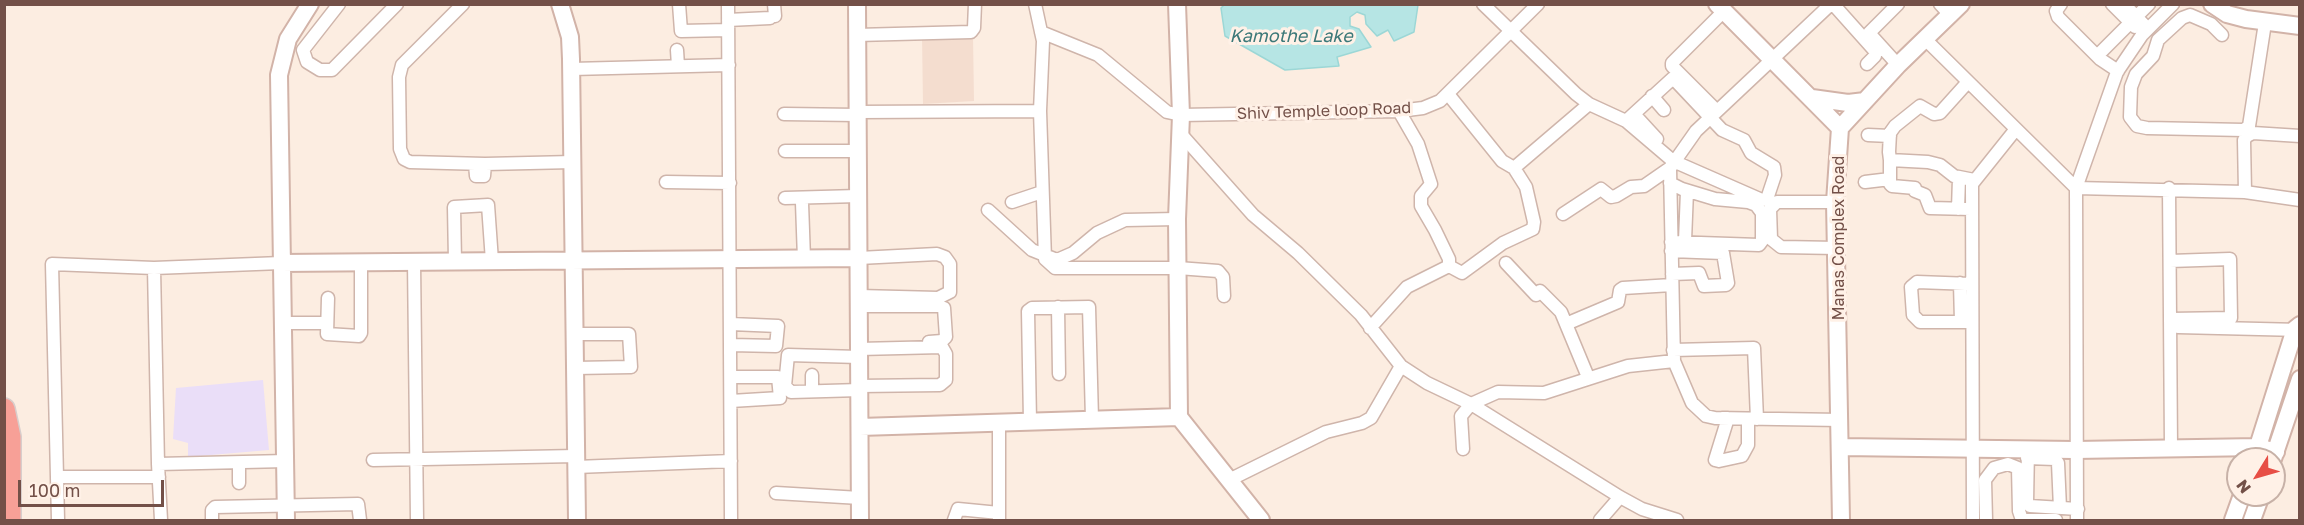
<!DOCTYPE html>
<style>
body{margin:0}
#map{position:relative;width:2304px;height:525px;overflow:hidden;background:#fcede1;font-family:"Golos Text",sans-serif}
canvas{display:block}
.frame{position:absolute;inset:0;border:6px solid #735048;pointer-events:none}
.north{position:absolute;left:2226px;top:447px;width:60px;height:60px;box-sizing:border-box;background:#fff1e7;border:2px solid #c7b1a7;border-radius:50%;rotate:233deg;font-size:16px;font-weight:700;line-height:24px;text-align:center;color:#735048}
.north::after{content:'';display:block;margin:auto;width:21px;height:27px;background:#e74e45;clip-path:polygon(50% 0,100% 100%,50% 72%,0 100%)}
.scale{position:absolute;left:18px;top:480px;width:146px;height:27px;box-sizing:border-box;border:3px solid #735048;border-top:0;padding-left:8px;font-size:18px;line-height:21px;white-space:nowrap;color:#735048;-webkit-text-stroke:4px #fff1e7;paint-order:stroke}
</style>
<div id="map">
<canvas width="2304" height="525"></canvas>
<div class="frame"></div>
<div class="north">N</div>
<div class="scale">100 m</div>
</div>
<script>
const ctx = document.querySelector('canvas').getContext('2d');
ctx.lineJoin = 'round';
function fillPath(path, color) { ctx.fillStyle = color; ctx.fill(path, 'evenodd'); }
const toPath = rows => new Path2D(rows.map(r => 'M' + r).join(''));
function strokePath(path, color, width, dash) { ctx.strokeStyle = color; ctx.lineWidth = width; ctx.lineCap = dash ? 'butt' : 'round'; ctx.setLineDash(dash || []); ctx.stroke(path); }
function write(font, color, halo, rows, align = 'center') {
  ctx.font = font + ' "Golos Text",sans-serif'; ctx.lineWidth = 6; ctx.setLineDash([]); ctx.textBaseline = 'middle'; ctx.strokeStyle = halo; ctx.fillStyle = color; for (const [text, x, y, turn = 0] of rows) {
    ctx.save(); ctx.translate(x, y); ctx.rotate((+turn || 0) * Math.PI / 180); ctx.textAlign = isNaN(turn) ? turn : align; if (halo) ctx.strokeText(text, 0, 0); ctx.fillText(text, 0, 0); ctx.restore();
  }
}
const residential = toPath([
 [922,36,973,37,974,101,923,104]
]);
const education = toPath([
 [263,380,269,450,188,457,188,443,173,439,176,388]
]);
const water = toPath([
 [1225,4,1418,4,1418,5,1414,32,1394,41,1388,30,1377,36,1366,24,1365,15,1357,12,1350,17,1350,26,1359,29,1371,47,1337,57,1339,66,1285,70,1225,36,1221,8,1225,4]
]);
const street = toPath([
 [339,4,303,50,307,62,320,70,332,70,397,4],
 [463,4,402,65,399,77,400,149,404,159,410,162,485,164,573,162],
 [679,4,681,31,728,30],
 [728,4,731,520],
 [774,4,775,16],
 [1035,4,1043,41,1040,111,1045,259,1055,268,1178,268,1218,271,1223,277,1224,296],
 [1483,4,1576,94,1589,104,1626,121,1673,161,1762,200,1767,199,1775,175,1774,167,1751,153,1744,140,1722,130,1673,78,1626,121],
 [1831,4,1696,131,1670,168,1674,361,1692,403,1706,416,1715,418,1841,420],
 [1833,4,1875,51,1875,56,1867,64],
 [1898,4,1869,33,1898,65],
 [1940,4,1951,16],
 [2061,4,2056,11,2058,17,2100,59,2118,71],
 [2112,4,2135,27],
 [2124,4,2148,29],
 [2136,17,2149,4],
 [728,20,770,18],
 [1041,32,1098,55,1167,112,1181,115,1399,111,1423,108,1440,101,1538,4],
 [857,35,971,32,974,28,975,4],
 [2222,35,2211,24,2190,15,2182,18,2158,40,2153,56,2136,74,2131,87,2130,117,2137,126,2147,128,2244,130,2249,126,2265,23],
 [1926,40,2076,188,2245,192,2300,200],
 [677,50,678,66],
 [2097,56,2130,23],
 [572,69,729,65],
 [1967,83,1940,113,1934,114,1920,106,1895,126,1890,133,1889,152,1890,160,1928,162,1940,165,1954,176,1974,180],
 [1448,94,1502,161,1514,168,1589,104],
 [1652,96,1664,110],
 [1717,111,1672,66,1672,63,1724,11],
 [858,112,1040,111],
 [784,114,858,115],
 [1634,114,1657,139],
 [1180,133,1253,215,1298,253,1361,315,1401,366,1427,383,1471,404,1498,392,1544,393,1628,366,1674,361],
 [1868,135,1890,136],
 [785,151,858,151],
 [1890,160,1890,184,1892,186,1915,188,1915,191,1925,195,1930,208,1971,209],
 [475,164,476,176,484,176,485,164],
 [666,182,730,183],
 [1865,182,1890,179],
 [1670,183,1682,189,1715,199,1748,202,1756,205,1762,213,1762,241,1759,245,1671,242],
 [2169,188,2171,447],
 [2245,192,2244,140,2247,136,2253,133,2300,136],
 [785,198,858,196],
 [1012,202,1042,192],
 [1835,202,1777,202,1770,209,1771,239,1781,247,1837,248],
 [802,203,804,259],
 [1958,209,1959,178],
 [988,210,1032,250,1057,260,1073,253,1097,233,1125,220,1177,219],
 [1563,214,1601,189,1611,197,1616,196,1631,187,1644,186,1670,168],
 [1685,241,1687,191],
 [1671,251,1723,253,1728,283,1726,285,1704,286,1699,273,1672,274],
 [859,258,937,254,945,257,950,264,950,292,938,298,859,296],
 [455,261,454,207,488,205,492,261],
 [2170,261,2230,259,2231,318,2171,319],
 [414,262,417,520],
 [1506,263,1536,295,1540,291,1561,312,1588,377],
 [1449,266,1462,273,1503,243,1533,229,1534,222,1526,187,1514,168],
 [154,268,158,464,161,520],
 [1960,283,1961,322],
 [1972,284,1917,282,1911,287,1913,315,1920,322,1972,322],
 [328,298,327,334,359,336,361,333,361,262],
 [859,306,939,306,944,308,946,337,942,341,929,342],
 [1058,307,1059,374],
 [282,323,327,323],
 [1566,324,1618,302,1620,290,1623,288,1672,285],
 [2178,327,2300,330],
 [1370,328,1407,287,1449,266,1449,259,1435,230,1421,206,1421,196,1431,184,1418,144,1399,111],
 [575,334,629,334,631,367,575,368],
 [731,345,776,346,778,326,731,324],
 [859,349,942,347,946,354,946,380,940,385,859,386],
 [1673,350,1754,348,1757,419],
 [859,357,788,355,785,386,791,392,860,390],
 [812,375,812,391],
 [731,401,780,398,778,377,731,377],
 [1722,418,1728,418,1715,460,1719,461,1742,456,1748,445,1748,419],
 [999,421,999,520],
 [1030,421,1028,311,1032,308,1089,307,1092,419],
 [2028,448,2027,503,2030,506,2078,509],
 [1463,449,1461,416,1471,404,1620,497,1642,509,1677,520],
 [2027,458,2055,459,2058,463,2060,508],
 [373,460,576,456],
 [239,463,239,483],
 [158,464,286,461],
 [576,467,731,461],
 [58,477,159,477],
 [1229,480,1326,432,1362,423,1371,418,1401,366],
 [776,493,860,498],
 [58,520,52,264,154,268,281,263],
 [212,520,212,510,215,507,358,504,360,520],
 [954,520,958,509,999,513],
 [1600,520,1620,497],
 [1973,520,1972,184,2016,129],
 [1986,520,1985,480,1994,468,2008,464,2018,468,2019,511,2022,520,2056,520],
 [2077,520,2076,188,2117,72,2142,35,2173,4]
]);
const secondary = toPath([
 [560,4,570,37,571,59,577,520],
 [857,4,860,520],
 [1177,4,1181,115,1177,219,1179,417,1261,520],
 [1717,4,1840,128],
 [2212,4,2227,14,2246,19,2300,26],
 [1812,98,1848,103,1865,101],
 [281,263,859,258],
 [860,427,1179,417],
 [1841,447,2075,450,2258,447,2276,452],
 [2254,459,2295,329,2300,325],
 [2273,459,2300,379],
 [286,520,279,75,288,39,310,4],
 [1841,520,1835,202,1840,128,1898,65,1961,4],
 [2233,520,2242,495],
 [2252,520,2261,495]
]);
const highway = toPath([
 [4,409,10,437,10,520]
]);
const streetNames = [
 ["Shiv Temple loop Road",1324,111,-2],
 ["Manas Complex Road",1839,238,-90]
];
const waterNames = [
 ["Kamothe Lake",1291,36]
];
fillPath(residential, '#f4ddcf');
fillPath(education, '#eadef8');
fillPath(water, '#b6e5e4');
strokePath(water, '#9cd7d6', 1.5);
strokePath(street, '#cfb5ab', 15);
strokePath(secondary, '#d2b3a8', 20);
strokePath(highway, '#d8cecc', 24);
strokePath(street, '#fff', 12);
strokePath(secondary, '#fff', 16);
strokePath(highway, '#f7a097', 21);
write('16px', '#735048', '#fff1e7', streetNames);
write('italic 18px', '#3c7878', '#fff1e7', waterNames);
</script>
